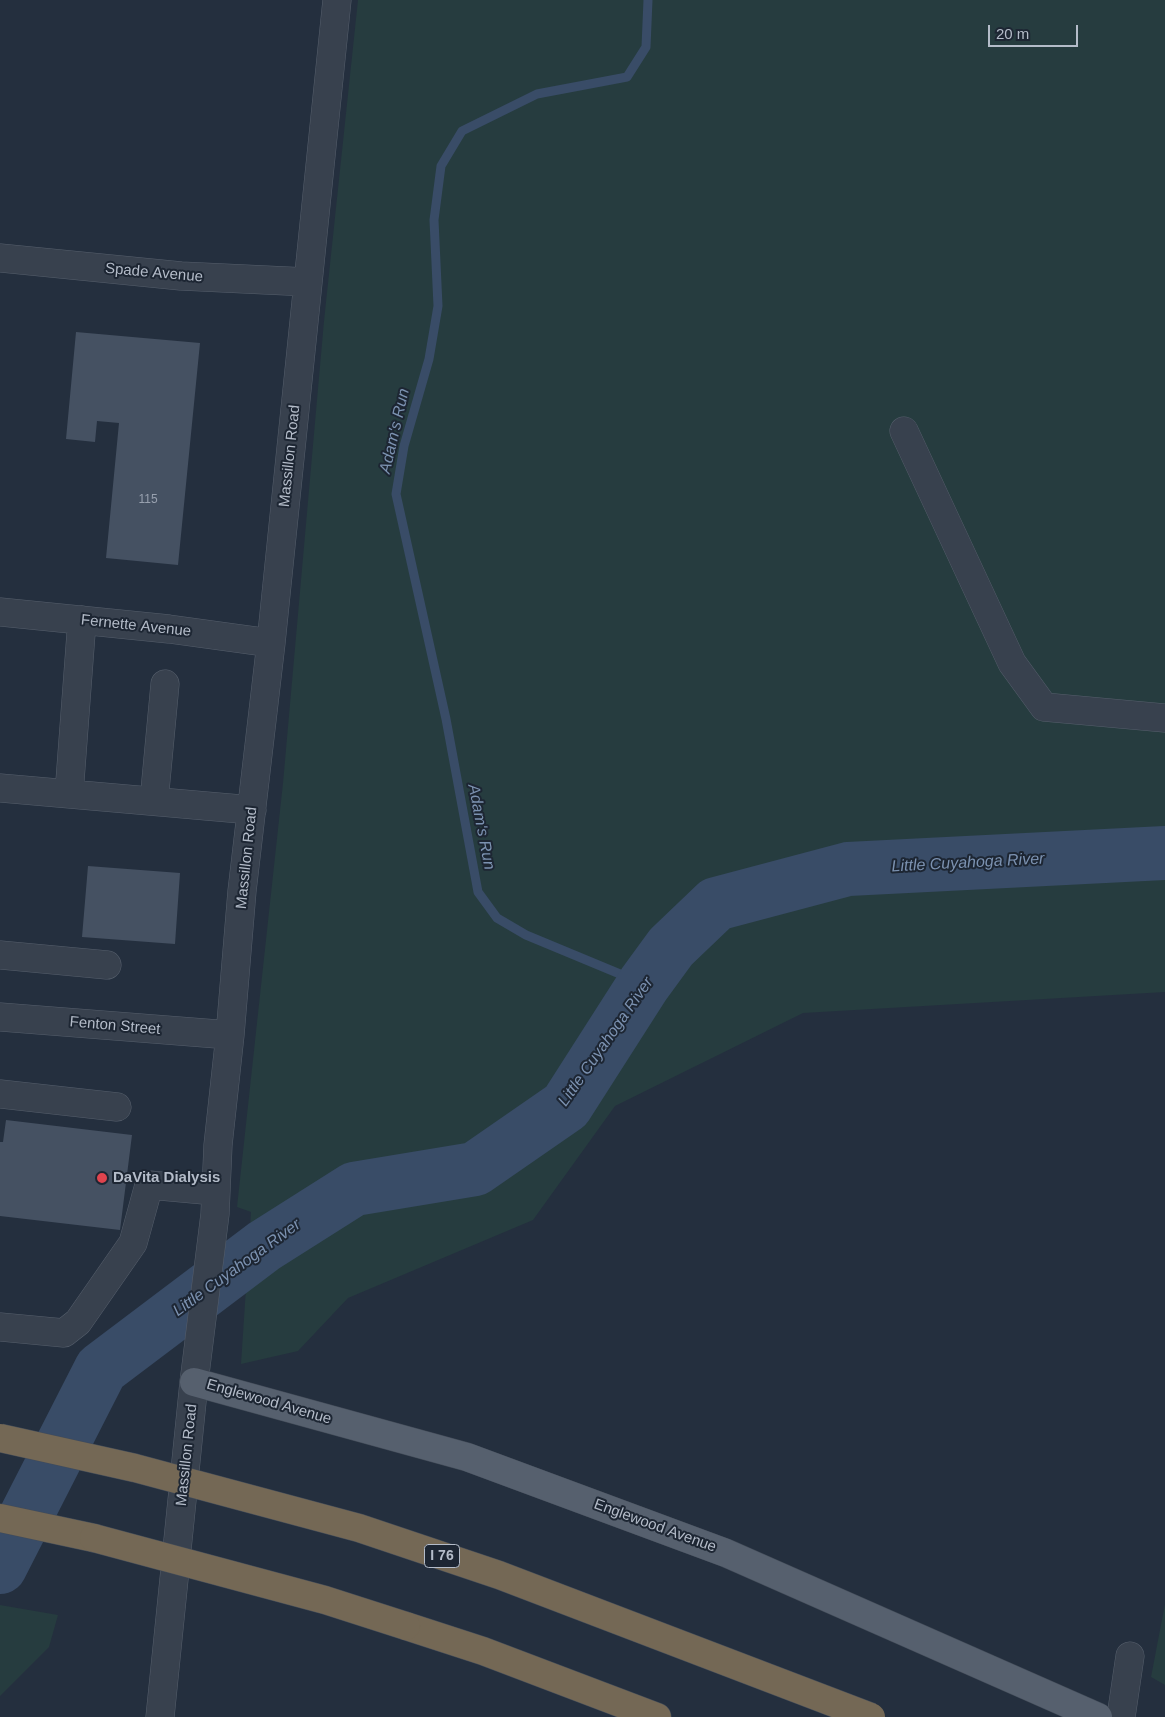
<!DOCTYPE html>
<style>
body{margin:0}
#map{position:relative;width:1165px;height:1717px;overflow:hidden;background:#242f3e;font-family:Arial,sans-serif}
canvas{display:block}
.scale{position:absolute;left:988px;top:25px;width:90px;height:22px;box-sizing:border-box;border:2px solid #b4bcc9;border-top:0;padding-left:6px;font-size:15px;line-height:18px;white-space:nowrap;color:#b4bcc9;-webkit-text-stroke:4px #1d2633;paint-order:stroke}
</style>
<div id="map">
<canvas width="1165" height="1717"></canvas>
<div class="scale">20 m</div>
</div>
<script>
const ctx = document.querySelector('canvas').getContext('2d');
ctx.lineJoin = 'round';
function fillPath(path, color) { ctx.fillStyle = color; ctx.fill(path, 'evenodd'); }
const toPath = rows => new Path2D(rows.map(r => 'M' + r).join(''));
function strokePath(path, color, width, dash) { ctx.strokeStyle = color; ctx.lineWidth = width; ctx.lineCap = dash ? 'butt' : 'round'; ctx.setLineDash(dash || []); ctx.stroke(path); }
function write(font, color, halo, rows, align = 'center') {
  ctx.font = font + ' Arial,sans-serif'; ctx.lineWidth = 4; ctx.setLineDash([]); ctx.textBaseline = 'middle'; ctx.strokeStyle = halo; ctx.fillStyle = color; for (const [text, x, y, turn = 0] of rows) {
    ctx.save(); ctx.translate(x, y); ctx.rotate((+turn || 0) * Math.PI / 180); ctx.textAlign = isNaN(turn) ? turn : align; if (halo) ctx.strokeText(text, 0, 0); ctx.fillText(text, 0, 0); ctx.restore();
  }
}
const green = toPath([
 [358,0,1165,0,1165,992,803,1013,615,1106,533,1220,348,1298,298,1351,241,1364,251,1212,237,1207,283,783,324,321],
 [1165,1604,1165,1685,1151,1677],
 [0,1605,58,1615,49,1647,0,1696]
]);
const stream = toPath([
 [644,984,526,935,497,918,478,892,446,719,396,494,404,446,429,359,438,306,434,220,441,166,462,131,537,94,627,77,646,47,648,0]
]);
const river = toPath([
 [0,1567,101,1369,264,1246,354,1189,475,1169,566,1106,644,984,671,947,716,904,848,869,1165,853]
]);
const building = toPath([
 [76,332,200,343,178,565,106,558,119,423,97,421,95,442,66,439],
 [88,866,180,873,175,944,82,937],
 [6,1120,132,1135,120,1230,0,1216,0,1142,3,1142]
]);
const minor = toPath([
 [0,258,181,276,308,282],
 [904,431,1012,663,1044,707,1165,718],
 [0,612,169,629,271,643],
 [0,788,252,810],
 [69,794,82,620],
 [154,801,165,684],
 [0,955,107,965],
 [0,1017,230,1035],
 [0,1094,117,1107],
 [0,1327,64,1333,78,1322,133,1243,149,1185,215,1191],
 [160,1717,194,1382,215,1214,218,1145,230,1035,242,891,271,643,337,0],
 [1121,1717,1130,1656]
]);
const major = toPath([
 [194,1382,467,1457,726,1553,1098,1717]
]);
const highway = toPath([
 [0,1518,94,1538],
 [406,1626,483,1651,657,1717]
]);
const highwayBridge = toPath([
 [0,1438,135,1468,359,1528,499,1575,871,1717],
 [94,1538,325,1600,406,1626]
]);
const markers = [
 [102,1178,6,"#e0444e"]
];
const numberNames = [
 ["115",148,500]
];
const shields = [
 [442,1556,35]
];
const shieldNames = [
 ["I 76",442,1556]
];
const streetNames = [
 ["Spade Avenue",154,273,5],
 ["Massillon Road",290,456,-84],
 ["Fernette Avenue",136,626,6],
 ["Massillon Road",247,858,-84],
 ["Fenton Street",115,1026,5],
 ["Englewood Avenue",269,1402,16],
 ["Massillon Road",187,1455,-84],
 ["Englewood Avenue",655,1526,20]
];
const poiNames = [
 ["DaVita Dialysis",113,1178]
];
const waterNames = [
 ["Adam's Run",395,431,-77],
 ["Adam's Run",481,827,79],
 ["Little Cuyahoga River",968,863,-3],
 ["Little Cuyahoga River",606,1042,-55],
 ["Little Cuyahoga River",237,1268,-36]
];
fillPath(green, '#263c3f');
strokePath(stream, '#394c67', 9);
strokePath(river, '#394c67', 54);
fillPath(building, '#455162');
strokePath(minor, '#565f6c', 29);
strokePath(major, '#414a57', 29);
strokePath(highway, '#434c59', 29);
strokePath(minor, '#38414e', 28);
strokePath(major, '#56606e', 28);
strokePath(highway, '#746855', 28);
strokePath(highwayBridge, '#434c59', 29, []);
strokePath(highwayBridge, '#746855', 28);
for (const [x, y, r, color] of markers) { const dot = new Path2D(); dot.arc(x, y, r, 0, 2 * Math.PI); ctx.fillStyle = color; ctx.fill(dot); strokePath(dot, '#1d2633', 2); }
write('12px', '#98a1af', null, numberNames);
for (const [x, y, w] of shields) { const box = new Path2D(); box.roundRect(x - w / 2, y - 11.5, w, 23, 4); ctx.fillStyle = '#1d2633'; ctx.fill(box); strokePath(box, '#b4bcc9', 1); }
write('bold 14px', '#b4bcc9', null, shieldNames);
write('15px', '#b4bcc9', '#1d2633', streetNames);
write('bold 15px', '#b4bcc9', '#1d2633', poiNames, 'left');
write('italic 16px', '#7c92b1', '#1d2633', waterNames);
</script>
